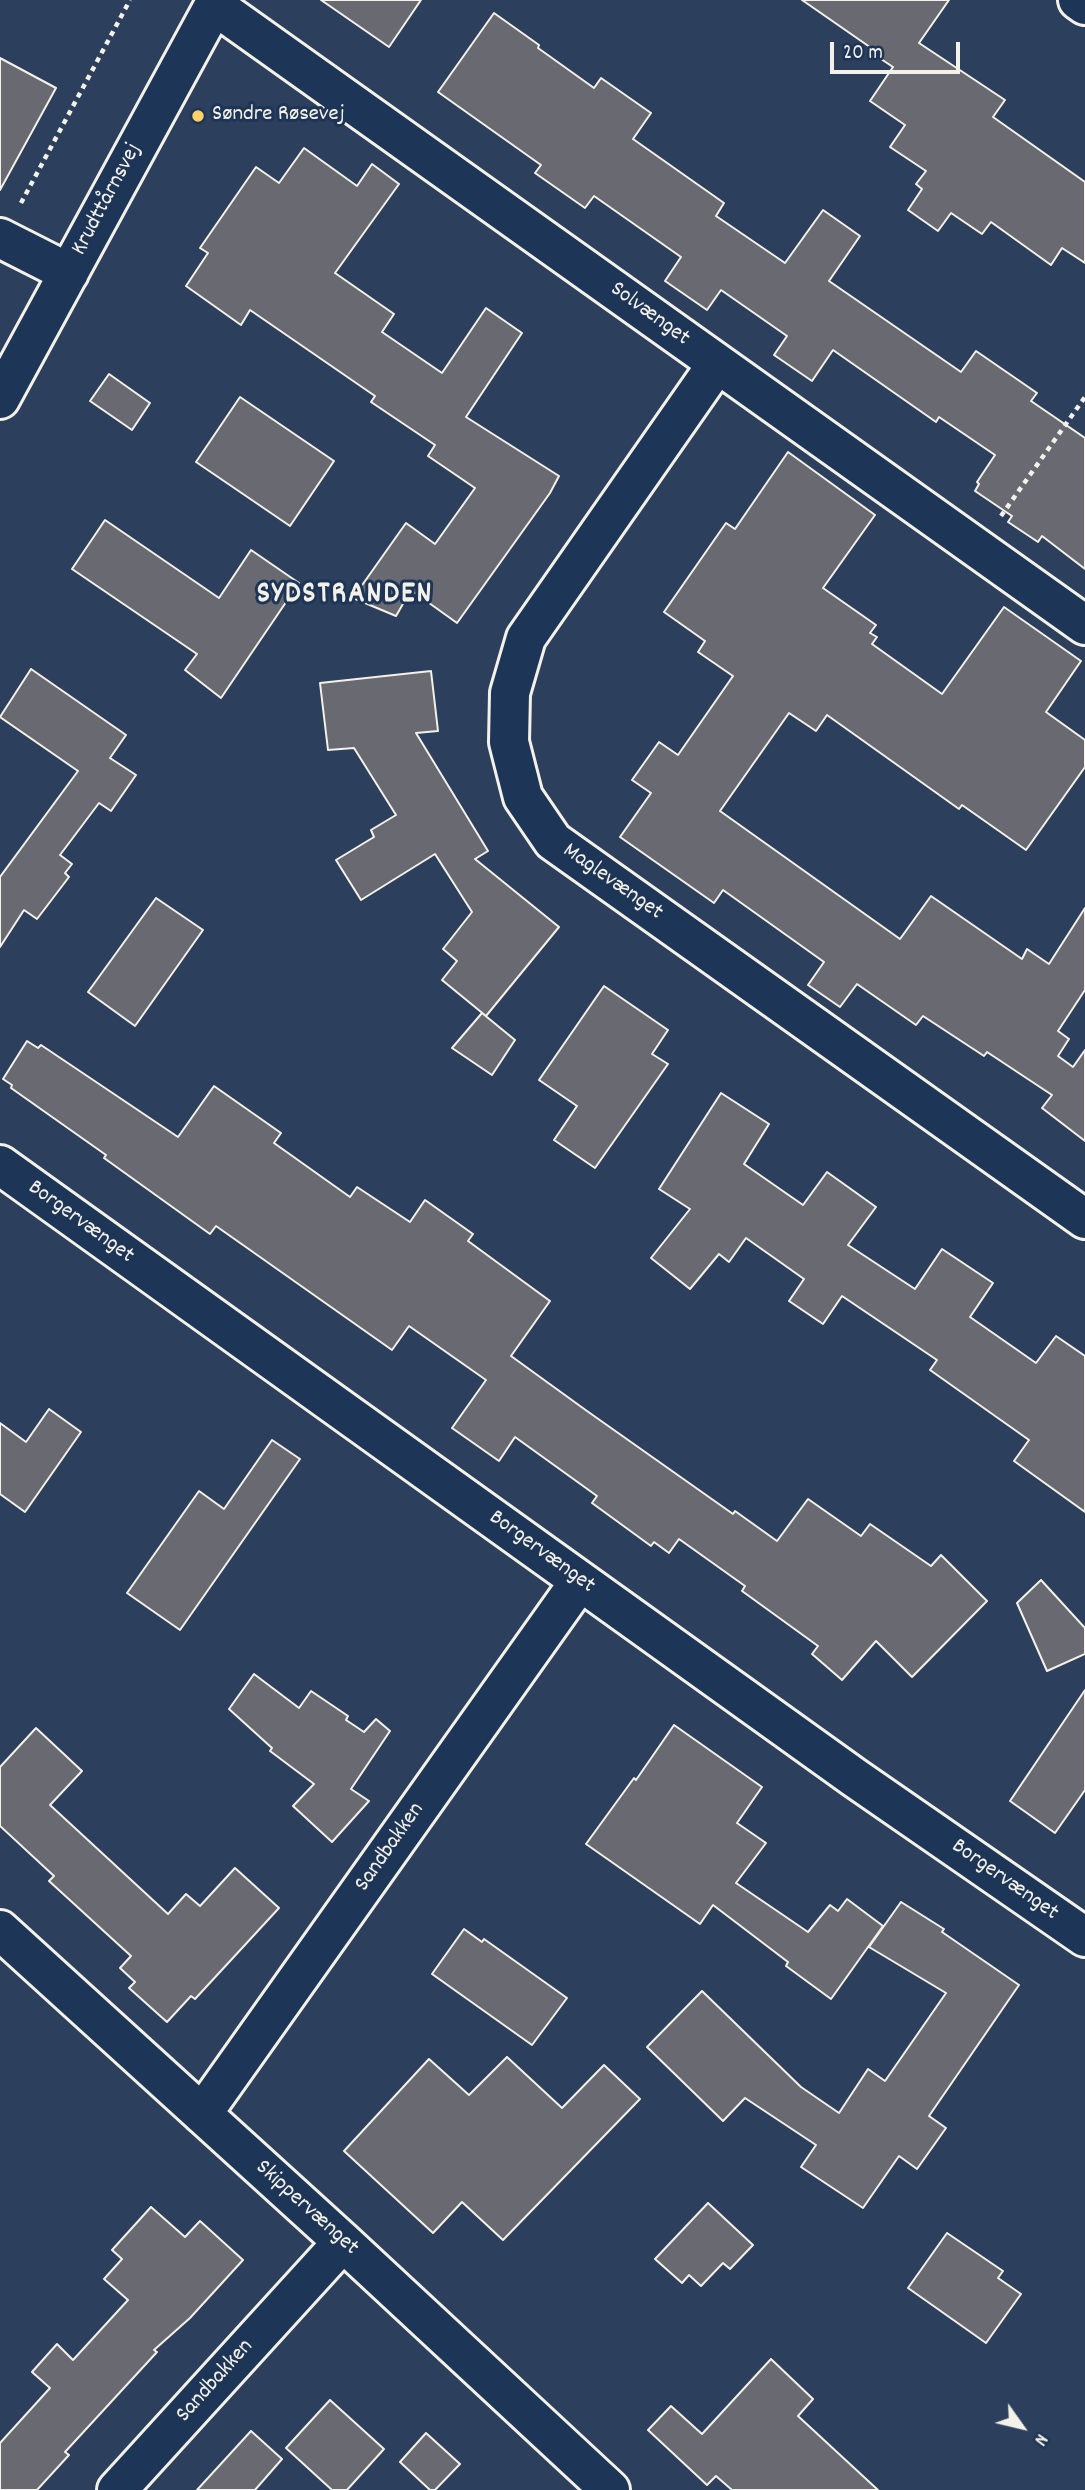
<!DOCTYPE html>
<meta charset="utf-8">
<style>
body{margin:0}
#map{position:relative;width:1085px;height:2490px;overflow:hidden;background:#2c3f5c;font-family:Dekko,sans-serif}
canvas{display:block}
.north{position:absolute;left:987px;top:2392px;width:70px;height:70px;-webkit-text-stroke:5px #1d3557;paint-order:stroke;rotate:124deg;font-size:19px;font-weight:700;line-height:28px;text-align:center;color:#f4f1e8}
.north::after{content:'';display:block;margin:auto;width:24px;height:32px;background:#f4f1e8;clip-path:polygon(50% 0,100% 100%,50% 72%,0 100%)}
.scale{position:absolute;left:830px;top:42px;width:130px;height:32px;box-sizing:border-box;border:4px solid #f4f1e8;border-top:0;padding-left:9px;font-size:21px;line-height:24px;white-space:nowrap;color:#f4f1e8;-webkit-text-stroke:5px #1d3557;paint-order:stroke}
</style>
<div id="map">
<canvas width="1085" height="2490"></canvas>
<div class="north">N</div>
<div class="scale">20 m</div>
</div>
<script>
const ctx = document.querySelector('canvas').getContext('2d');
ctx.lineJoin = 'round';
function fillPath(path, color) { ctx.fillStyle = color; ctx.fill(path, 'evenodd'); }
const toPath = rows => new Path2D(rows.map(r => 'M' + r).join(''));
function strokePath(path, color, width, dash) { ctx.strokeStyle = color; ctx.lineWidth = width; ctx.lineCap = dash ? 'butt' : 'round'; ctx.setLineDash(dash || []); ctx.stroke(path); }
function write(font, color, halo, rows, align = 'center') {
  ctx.font = font + ' Dekko,sans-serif'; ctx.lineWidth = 6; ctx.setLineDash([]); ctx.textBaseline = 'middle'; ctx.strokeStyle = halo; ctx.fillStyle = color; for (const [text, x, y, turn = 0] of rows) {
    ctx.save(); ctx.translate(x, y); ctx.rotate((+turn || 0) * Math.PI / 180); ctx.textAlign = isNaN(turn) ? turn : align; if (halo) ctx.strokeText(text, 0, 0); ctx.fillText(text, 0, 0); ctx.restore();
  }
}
const building = toPath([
 [321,0,421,0,389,47,321,0],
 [802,0,949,0,919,43,1005,100,993,117,1085,182,1085,263,1062,248,1051,265,991,222,982,234,951,213,938,231,908,210,922,189,916,184,926,171,890,147,905,125,870,101,893,67,875,55,877,52,802,0],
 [494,13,539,45,538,48,594,88,601,78,651,113,633,139,724,203,716,216,785,263,823,210,860,236,829,281,961,372,976,351,1037,393,1031,401,1085,438,1085,569,1042,536,1038,542,1008,522,1012,516,975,491,979,484,977,482,995,455,939,417,936,422,833,350,812,381,774,355,787,336,721,290,707,310,665,281,681,257,594,196,585,208,535,173,541,165,438,92,494,13],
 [0,58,56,88,0,190,0,58],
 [304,148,357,186,372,164,399,184,335,273,394,314,382,332,442,373,486,308,522,333,466,417,559,476,550,493,457,623,411,590,396,616,353,598,406,523,435,544,475,488,428,456,435,445,371,402,375,396,250,310,241,325,186,286,208,253,200,248,256,167,279,183,304,148],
 [109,374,150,403,132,430,90,401,109,374],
 [240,397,334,461,290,526,196,462,240,397],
 [788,452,875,515,823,588,876,625,870,633,877,637,872,644,942,694,1004,607,1081,661,1046,712,1085,740,1085,767,1026,850,962,805,959,809,827,715,816,731,789,713,720,811,900,939,931,896,1022,959,1027,949,1049,964,1085,908,1085,990,1058,1031,1069,1039,1058,1056,1073,1067,1085,1050,1085,1141,1042,1108,1052,1095,987,1052,984,1056,923,1016,916,1025,857,984,840,1007,808,985,824,962,723,890,714,903,620,837,651,793,632,780,659,742,678,755,733,676,698,652,705,641,664,612,726,523,735,529,788,452],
 [105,520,219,598,251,550,299,583,221,698,185,670,197,654,72,569,105,520],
 [31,669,126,735,110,758,136,775,111,811,99,803,60,855,72,864,65,873,69,877,37,919,24,910,0,947,0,877,78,771,0,717,31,669],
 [431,671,438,731,416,733,488,851,475,859,559,927,486,1016,442,980,457,961,443,949,472,912,435,854,361,900,336,860,374,837,371,830,396,815,354,748,328,750,320,683,431,671],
 [156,898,203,930,135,1026,88,992,156,898],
 [604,986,668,1030,652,1054,668,1064,595,1168,554,1140,577,1106,539,1080,604,986],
 [482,1013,515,1040,492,1075,452,1048,482,1013],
 [27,1041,38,1048,41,1045,178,1137,214,1086,281,1133,274,1143,350,1197,357,1187,410,1222,425,1200,473,1234,468,1241,550,1301,511,1356,587,1411,733,1514,735,1511,777,1541,808,1499,861,1536,870,1524,931,1566,941,1555,987,1601,912,1677,876,1641,842,1680,812,1654,818,1646,742,1591,745,1586,679,1539,669,1553,654,1542,651,1546,592,1503,597,1496,515,1437,499,1461,452,1428,486,1380,409,1326,392,1350,216,1226,210,1234,104,1158,106,1155,11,1088,12,1085,3,1079,27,1041],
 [721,1093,769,1124,744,1164,803,1205,827,1172,876,1207,848,1245,915,1289,942,1249,993,1283,970,1317,1036,1363,1056,1336,1085,1356,1085,1512,1014,1461,1029,1440,930,1370,937,1360,842,1296,823,1324,789,1301,804,1279,746,1238,729,1262,719,1254,690,1289,651,1258,690,1209,659,1189,721,1093],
 [49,1409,81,1432,25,1512,0,1494,0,1423,26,1442,49,1409],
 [272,1440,300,1459,180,1630,127,1593,199,1491,224,1509,272,1440],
 [1041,1580,1085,1628,1085,1654,1047,1671,1017,1603,1041,1580],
 [254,1674,299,1708,311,1691,348,1716,346,1720,364,1732,376,1719,390,1731,351,1789,369,1801,332,1842,293,1806,314,1784,270,1751,272,1748,229,1709,254,1674],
 [1085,1690,1085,1790,1055,1833,1010,1801,1085,1690],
 [674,1725,762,1787,737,1823,766,1843,736,1883,808,1932,830,1905,838,1911,847,1899,883,1926,831,1999,786,1966,788,1962,713,1905,700,1924,586,1844,634,1778,636,1780,674,1725],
 [36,1728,82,1771,50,1805,168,1914,186,1894,200,1906,235,1868,279,1908,195,1999,191,1996,167,2022,129,1988,135,1982,120,1968,131,1956,49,1881,54,1876,0,1826,0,1767,36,1728],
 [901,1902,944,1929,942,1932,1019,1985,929,2116,946,2128,917,2169,899,2156,863,2208,801,2167,816,2145,745,2098,723,2121,647,2047,702,1991,801,2087,839,2113,868,2069,885,2081,946,1993,869,1947,901,1902],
 [464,1929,482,1942,484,1939,567,1998,532,2045,432,1974,464,1929],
 [507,2057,562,2108,604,2065,640,2099,503,2240,462,2202,433,2233,344,2151,429,2059,469,2095,507,2057],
 [708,2203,753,2245,730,2269,723,2263,701,2286,689,2275,682,2283,655,2259,708,2203],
 [151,2207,185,2237,200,2221,243,2260,190,2318,154,2350,157,2352,65,2452,69,2455,37,2490,0,2490,0,2443,50,2388,32,2372,57,2344,73,2360,128,2300,104,2279,122,2259,112,2250,151,2207],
 [947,2233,1003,2271,998,2278,1021,2294,986,2343,908,2288,947,2233],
 [771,2359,813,2399,798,2416,878,2490,732,2490,716,2476,707,2485,648,2430,671,2406,702,2434,771,2359],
 [330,2400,384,2449,347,2490,332,2490,286,2448,330,2400],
 [251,2431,282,2459,255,2490,197,2490,251,2431],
 [426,2433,460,2464,435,2490,430,2490,400,2462,426,2433]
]);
const path = toPath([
 [21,203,130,0],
 [1001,516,1085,397]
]);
const minor = toPath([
 [1078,0,1085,5],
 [214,5,1085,625],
 [0,238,69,273],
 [717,364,526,638,510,693,509,742,523,797,553,841,1085,1219],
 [0,399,217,0],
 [0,1165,855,1778,1085,1937],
 [0,1930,343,2242,610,2490],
 [202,2114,580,1581],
 [117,2490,343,2242]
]);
const markers = [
 [198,116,7,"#ffd166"]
];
const poiNames = [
 ["Søndre Røsevej",212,116]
];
const streetNames = [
 ["Krudttårnsvej",108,200,-62],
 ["Solvænget",649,315,36],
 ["Maglevænget",612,883,35],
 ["Borgervænget",80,1223,36],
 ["Borgervænget",541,1553,36],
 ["Sandbakken",391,1848,-55],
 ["Borgervænget",1004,1881,35],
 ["Skippervænget",306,2209,42],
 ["Sandbakken",216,2382,-48]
];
const districtNames = [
 ["SYDSTRANDEN",345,597]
];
fillPath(building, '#686971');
strokePath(building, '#f4f1e8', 2);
strokePath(minor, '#f4f1e8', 44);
strokePath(path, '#f4f1e8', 4.5, [5, 5]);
strokePath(minor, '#1d3557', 38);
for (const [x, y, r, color] of markers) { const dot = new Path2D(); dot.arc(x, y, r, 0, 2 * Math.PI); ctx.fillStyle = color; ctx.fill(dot); strokePath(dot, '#1d3557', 2.5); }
write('23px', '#f4f1e8', '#1d3557', poiNames, 'left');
write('23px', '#f4f1e8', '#1d3557', streetNames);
ctx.letterSpacing = '2px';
write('bold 30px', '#f4f1e8', '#1d3557', districtNames);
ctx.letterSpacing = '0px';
</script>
